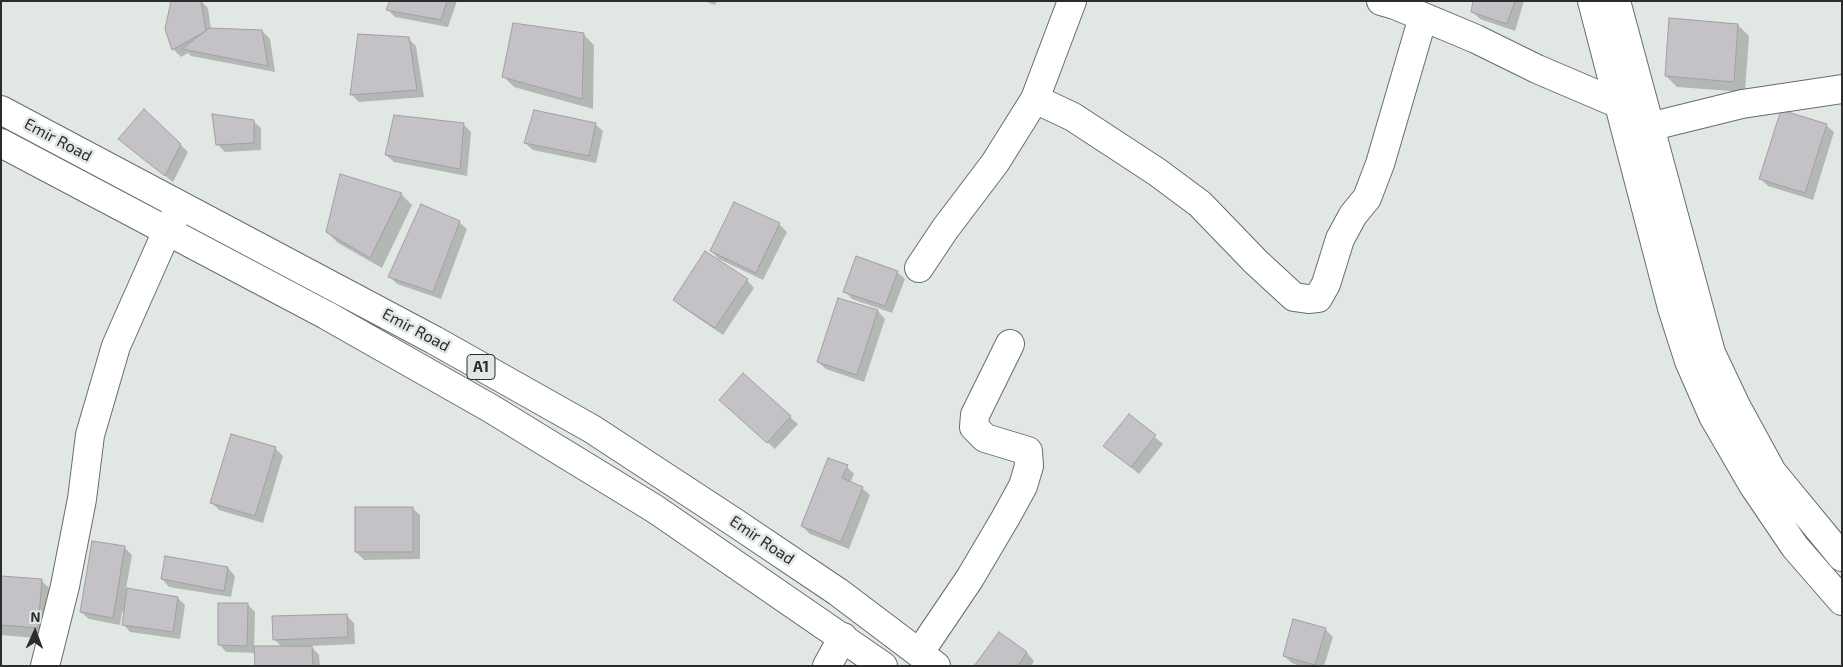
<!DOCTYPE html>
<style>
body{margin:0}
#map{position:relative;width:1843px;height:667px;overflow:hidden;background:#e1e7e2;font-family:"Exo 2",sans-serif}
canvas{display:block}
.frame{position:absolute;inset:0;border:2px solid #2b2d2c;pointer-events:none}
.north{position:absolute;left:10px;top:607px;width:50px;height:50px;-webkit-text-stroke:4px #e1e7e2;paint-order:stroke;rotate:2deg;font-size:14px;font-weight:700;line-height:20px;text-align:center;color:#2b2d2c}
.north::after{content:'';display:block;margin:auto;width:18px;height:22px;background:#2b2d2c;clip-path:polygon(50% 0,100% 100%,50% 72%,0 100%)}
</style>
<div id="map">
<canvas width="1843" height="667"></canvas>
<div class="frame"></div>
<div class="north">N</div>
</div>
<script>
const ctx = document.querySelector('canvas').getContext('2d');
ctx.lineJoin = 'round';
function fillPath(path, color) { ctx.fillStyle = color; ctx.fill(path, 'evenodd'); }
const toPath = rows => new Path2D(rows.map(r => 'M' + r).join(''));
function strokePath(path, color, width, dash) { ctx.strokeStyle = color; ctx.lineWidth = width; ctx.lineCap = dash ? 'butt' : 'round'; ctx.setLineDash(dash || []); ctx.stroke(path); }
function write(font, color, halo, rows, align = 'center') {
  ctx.font = font + ' "Exo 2",sans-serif'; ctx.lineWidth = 5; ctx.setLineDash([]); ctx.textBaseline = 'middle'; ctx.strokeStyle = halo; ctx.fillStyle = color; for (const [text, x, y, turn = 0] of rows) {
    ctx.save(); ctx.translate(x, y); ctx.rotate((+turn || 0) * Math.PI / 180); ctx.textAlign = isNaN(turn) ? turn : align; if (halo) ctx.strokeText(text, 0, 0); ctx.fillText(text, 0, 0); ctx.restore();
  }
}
const shadow = toPath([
 [201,1,208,8,211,29,262,31,270,39,275,72,191,56,188,53,181,57,173,49,167,29],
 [392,1,457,1,448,27,395,17,388,10],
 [704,1,717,1,715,5],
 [1474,1,1524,1,1515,31,1480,19,1472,11],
 [1738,25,1749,36,1745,92,1677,87,1666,76],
 [583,34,594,45,593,109,514,87,503,76],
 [408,38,416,46,424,97,359,102,351,94],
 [144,110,188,152,173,182,119,139],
 [253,121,261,128,261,150,225,152,217,144],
 [463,124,471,132,467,176,394,162,386,155],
 [595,124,603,131,596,163,533,150,525,143],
 [1826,125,1834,132,1813,200,1768,186,1761,179],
 [401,194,412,205,382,268,338,243,327,232],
 [459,222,467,229,441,299,397,284,390,277],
 [779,224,787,232,763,280,719,259,711,251],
 [897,272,905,279,892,313,852,299,845,291],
 [747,280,754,288,723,335,682,307,674,300],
 [878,311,885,319,864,382,826,369,818,362],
 [728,407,790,417,798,424,775,449],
 [1129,416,1163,444,1139,474,1105,446],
 [275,448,283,456,263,523,219,510,211,502],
 [847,467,854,474,850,483,862,488,870,495,849,549,810,534,802,526],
 [412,508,420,515,420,559,364,560,356,552],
 [124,547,132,555,126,589,178,598,185,605,180,639,130,632,123,624,125,613,122,612,120,625,89,619,81,612],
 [228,568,235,576,231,597,169,587,162,579],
 [1,577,41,580,52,591,48,639,1,635],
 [247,604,255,612,254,647,282,647,274,639,346,615,354,623,355,644,311,646,319,655,320,666,256,666,256,653,226,652,219,644],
 [1325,629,1333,637,1324,666,1300,666,1292,663,1284,656],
 [999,633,1027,653,1034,661,1031,666,975,666]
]);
const building = toPath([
 [171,1,201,1,206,31,172,50,165,29,171,1],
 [390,1,447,1,441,20,386,10,390,1],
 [1473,1,1515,1,1507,24,1471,12,1473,1],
 [1669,18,1738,24,1734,82,1665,76,1669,18],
 [513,23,584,33,582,99,502,77,513,23],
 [209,28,262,30,268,66,182,49,209,28],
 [358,34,409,37,417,90,350,95,358,34],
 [144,109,181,144,165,176,118,139,144,109],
 [534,110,596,123,589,156,524,143,534,110],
 [1781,110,1827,124,1805,193,1759,179,1781,110],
 [212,114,254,120,254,143,216,145,212,114],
 [394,115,464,123,460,169,385,155,394,115],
 [340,174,402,193,370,258,326,232,340,174],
 [734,202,780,223,756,273,710,251,734,202],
 [421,204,460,221,433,292,388,277,421,204],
 [705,251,748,279,715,328,673,300,705,251],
 [856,256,898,271,885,306,843,292,856,256],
 [838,298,878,310,857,375,817,362,838,298],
 [743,373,791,416,767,443,719,400,743,373],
 [1129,414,1156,435,1131,467,1103,446,1129,414],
 [231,434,276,447,255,516,210,503,231,434],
 [828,458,848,465,842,478,863,487,841,542,801,526,828,458],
 [355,507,413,507,413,552,355,552,355,507],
 [92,541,125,546,113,618,80,612,92,541],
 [165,556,228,567,224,591,161,579,165,556],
 [1,576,42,579,38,628,1,625,1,576],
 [127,588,178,597,173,632,122,625,127,588],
 [218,603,248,603,247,646,218,645,218,603],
 [347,614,348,637,273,640,272,616,347,614],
 [1293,619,1326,628,1315,665,1283,656,1293,619],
 [999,632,1027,652,1018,666,974,666,999,632],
 [254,646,312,646,313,666,255,666,254,646]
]);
const minor = toPath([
 [1381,1,1395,5,1476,39,1537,69,1619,104],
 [1035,99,1073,117,1157,172,1200,204,1256,262,1294,297,1308,299,1318,298,1326,284,1340,239,1353,215,1367,198,1380,164,1423,17],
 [1649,127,1742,104,1842,89],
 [919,268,945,229,995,163,1035,99,1072,1],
 [920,652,970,578,1006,517,1023,486,1029,466,1028,451,985,438,974,427,975,415,1010,344],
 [45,666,65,586,82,499,90,435,116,346,167,231,179,209],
 [827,666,843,637]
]);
const major = toPath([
 [1592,1,1672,308,1689,361,1713,416,1753,485,1795,547,1842,601],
 [1616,1,1711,353,1736,406,1772,472,1842,557]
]);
const highway = toPath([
 [1,110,434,340,592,429,734,522,838,592,936,666],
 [1,143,326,315,490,408,655,509,883,666]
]);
const shields = [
 [481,367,28]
];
const shieldNames = [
 ["A1",481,367]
];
const streetNames = [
 ["Emir Road",58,140,28],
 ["Emir Road",416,330,28],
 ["Emir Road",762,540,34]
];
fillPath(shadow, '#0003');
fillPath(building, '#c4c2c7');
strokePath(building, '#a19ea4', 1);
strokePath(minor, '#686d6a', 30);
strokePath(major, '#686d6a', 30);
strokePath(highway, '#686d6a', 30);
strokePath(minor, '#fff', 28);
strokePath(major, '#fff', 28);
strokePath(highway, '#fff', 28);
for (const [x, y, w] of shields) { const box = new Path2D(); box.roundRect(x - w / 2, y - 12.5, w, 25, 4); ctx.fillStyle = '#e1e7e2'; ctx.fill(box); strokePath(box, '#2b2d2c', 1); }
write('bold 15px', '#2b2d2c', null, shieldNames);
write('16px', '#2b2d2c', '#e1e7e2', streetNames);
</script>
